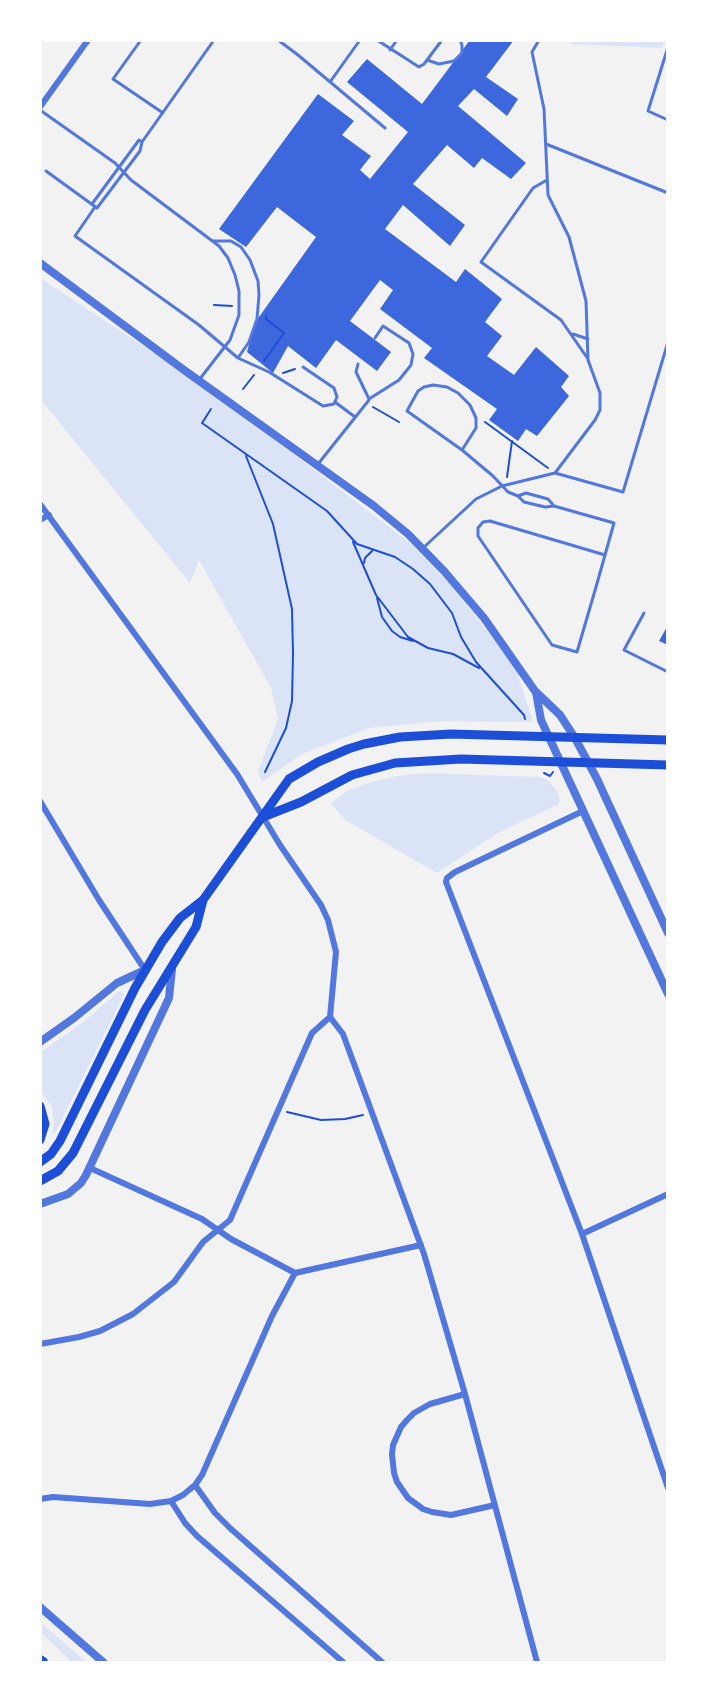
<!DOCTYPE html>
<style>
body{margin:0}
#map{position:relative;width:708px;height:1703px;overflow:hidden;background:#f2f2f2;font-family:Raleway,sans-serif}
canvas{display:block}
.frame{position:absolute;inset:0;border:42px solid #fff;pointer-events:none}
</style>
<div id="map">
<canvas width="708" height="1703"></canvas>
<div class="frame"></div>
</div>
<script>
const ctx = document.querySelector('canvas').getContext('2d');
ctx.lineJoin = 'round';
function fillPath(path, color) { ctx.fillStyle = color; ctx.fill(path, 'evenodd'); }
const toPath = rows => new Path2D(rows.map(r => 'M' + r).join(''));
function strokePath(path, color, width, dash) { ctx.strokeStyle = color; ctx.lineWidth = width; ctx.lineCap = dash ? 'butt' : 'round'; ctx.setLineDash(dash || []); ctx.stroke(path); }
const green = toPath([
 [571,41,665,40,665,41,662,48,571,44],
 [40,278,204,386,409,542,452,586,515,666,533,722,441,721,369,728,302,754,262,782,258,771,278,719,271,688,199,560,190,583,41,400],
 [426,773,537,777,547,779,557,791,560,799,559,804,498,833,437,873,345,820,331,803,347,791,368,783,397,776],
 [119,991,124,994,112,1019,55,1133,52,1133,54,1122,52,1107,41,1092,41,1052,86,1020],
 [40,1622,82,1658,87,1662,72,1662,41,1633]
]);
const building = toPath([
 [470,40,514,40,486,77,518,99,507,116,474,89,458,106,526,163,511,179,482,158,474,168,447,145,413,184,465,225,450,246,403,205,385,229,456,282,465,269,502,299,485,322,502,336,487,356,514,375,536,347,569,376,561,387,569,396,537,436,526,429,518,441,489,420,497,409,424,358,432,348,380,309,393,290,380,280,350,321,391,352,377,371,336,340,316,368,288,346,273,373,247,352,254,324,316,237,277,207,246,247,219,229,318,94,354,121,342,135,371,156,360,170,370,179,408,132,347,82,367,59,422,104],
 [668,625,668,645,659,641]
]);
const path = toPath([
 [214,305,232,306],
 [264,361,284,333,266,319,266,316],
 [283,373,295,369],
 [243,389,254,375],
 [373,407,399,422],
 [211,409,202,423,327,511,357,544,395,557,413,569,430,584,452,613,461,637,476,662,524,715,525,719],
 [485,422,548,468],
 [246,456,273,524,292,609,293,654,292,701,286,728,265,772],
 [507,477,512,441],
 [353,542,376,595,408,637,428,648,453,654,479,668],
 [364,563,365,558,372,551],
 [377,598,382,617,392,631,400,637,413,641],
 [544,773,550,776,553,772],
 [287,1112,321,1120,345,1119,363,1115]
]);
const service = toPath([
 [141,40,113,79,163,113],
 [278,40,298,55,385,128],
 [377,40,419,67,424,64,442,40],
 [668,47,648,111,668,120],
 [390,50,397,40],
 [427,60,439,64,454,61,462,53,462,45,460,40],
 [330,82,360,40],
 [40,110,115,163,131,180,219,246,228,258,235,275,239,291,239,315,230,340,199,380],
 [546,144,668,193],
 [46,171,97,208,140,151,142,142,214,40],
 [547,180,533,188,481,262,561,320,588,359],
 [92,204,139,140,142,142],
 [95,207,75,236,199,325,238,358,269,372,323,406,334,404,337,397,334,388,303,367],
 [213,241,231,241,241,247,250,260,258,281,259,295,257,319,249,342,238,358],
 [573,334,588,339],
 [358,364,356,372,369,399,399,380,411,365,413,354,409,343,383,326,375,338],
 [335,402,355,417],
 [462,450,476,428,476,418,470,405,458,393,447,387,433,385,424,387,418,391,407,411,462,450,493,476,508,492,518,496,524,502,545,507,554,506,614,523,596,587,577,652,552,645,478,536,478,528,483,522,490,521,605,555],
 [318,464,369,400],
 [555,473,623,492,668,342],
 [518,496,526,493,548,499,554,506],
 [423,548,476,499,502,486,555,473,595,420,600,410,600,393,588,360,586,301,569,237,548,195,544,109,532,52,539,40],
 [644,613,624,650,668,672]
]);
const minor = toPath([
 [40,107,88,40],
 [40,504,237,774,280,845,321,905,328,920,336,952,330,1017,343,1034,424,1254,465,1394,537,1662],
 [40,520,49,515],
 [40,801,99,900,145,970],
 [583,811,455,872,447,878,446,882,582,1234,668,1488],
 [90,1168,202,1219,231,1239,295,1273],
 [582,1234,668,1194],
 [40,1344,79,1337,100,1331,133,1314,174,1282,203,1242,230,1220,312,1033,330,1017],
 [465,1394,430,1404,414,1413,407,1420,401,1427,393,1445,392,1454,394,1473,397,1482,408,1498,423,1509,432,1512,451,1515,495,1505],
 [195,1485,215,1513,231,1529,382,1662],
 [40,1499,53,1497,150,1504,171,1501,183,1495,195,1485,202,1475,272,1316,295,1273,421,1245],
 [171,1501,185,1523,197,1536,343,1662]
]);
const tertiary = toPath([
 [40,263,184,370,374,506,408,534,444,571,484,618,535,691,560,715,575,738,597,779,668,933],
 [536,692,541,720,668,994],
 [40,1042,74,1018,117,983,145,970],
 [40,1204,68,1194,81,1183,86,1175,169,998,172,969],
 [40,1607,103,1662]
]);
const secondary = toPath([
 [263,817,301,802,352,775,395,763,461,759,668,765],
 [40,1106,45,1124,40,1140],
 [40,1162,51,1154,60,1141,135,988,162,942,180,918,203,900,289,779,318,762,348,749,364,744,400,737,451,734,668,740],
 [40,1181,58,1171,73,1153,145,1010,196,927,203,900]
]);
const motorway = toPath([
 [40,1660,43,1662]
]);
fillPath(green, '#dbe4f7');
fillPath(building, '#3d67dc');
strokePath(path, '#1d4ed8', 2);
strokePath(service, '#5277de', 3);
strokePath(minor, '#5277de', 6);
strokePath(tertiary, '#5277de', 8);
strokePath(secondary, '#1d4ed8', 9);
strokePath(motorway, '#1d4ed8', 10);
</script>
